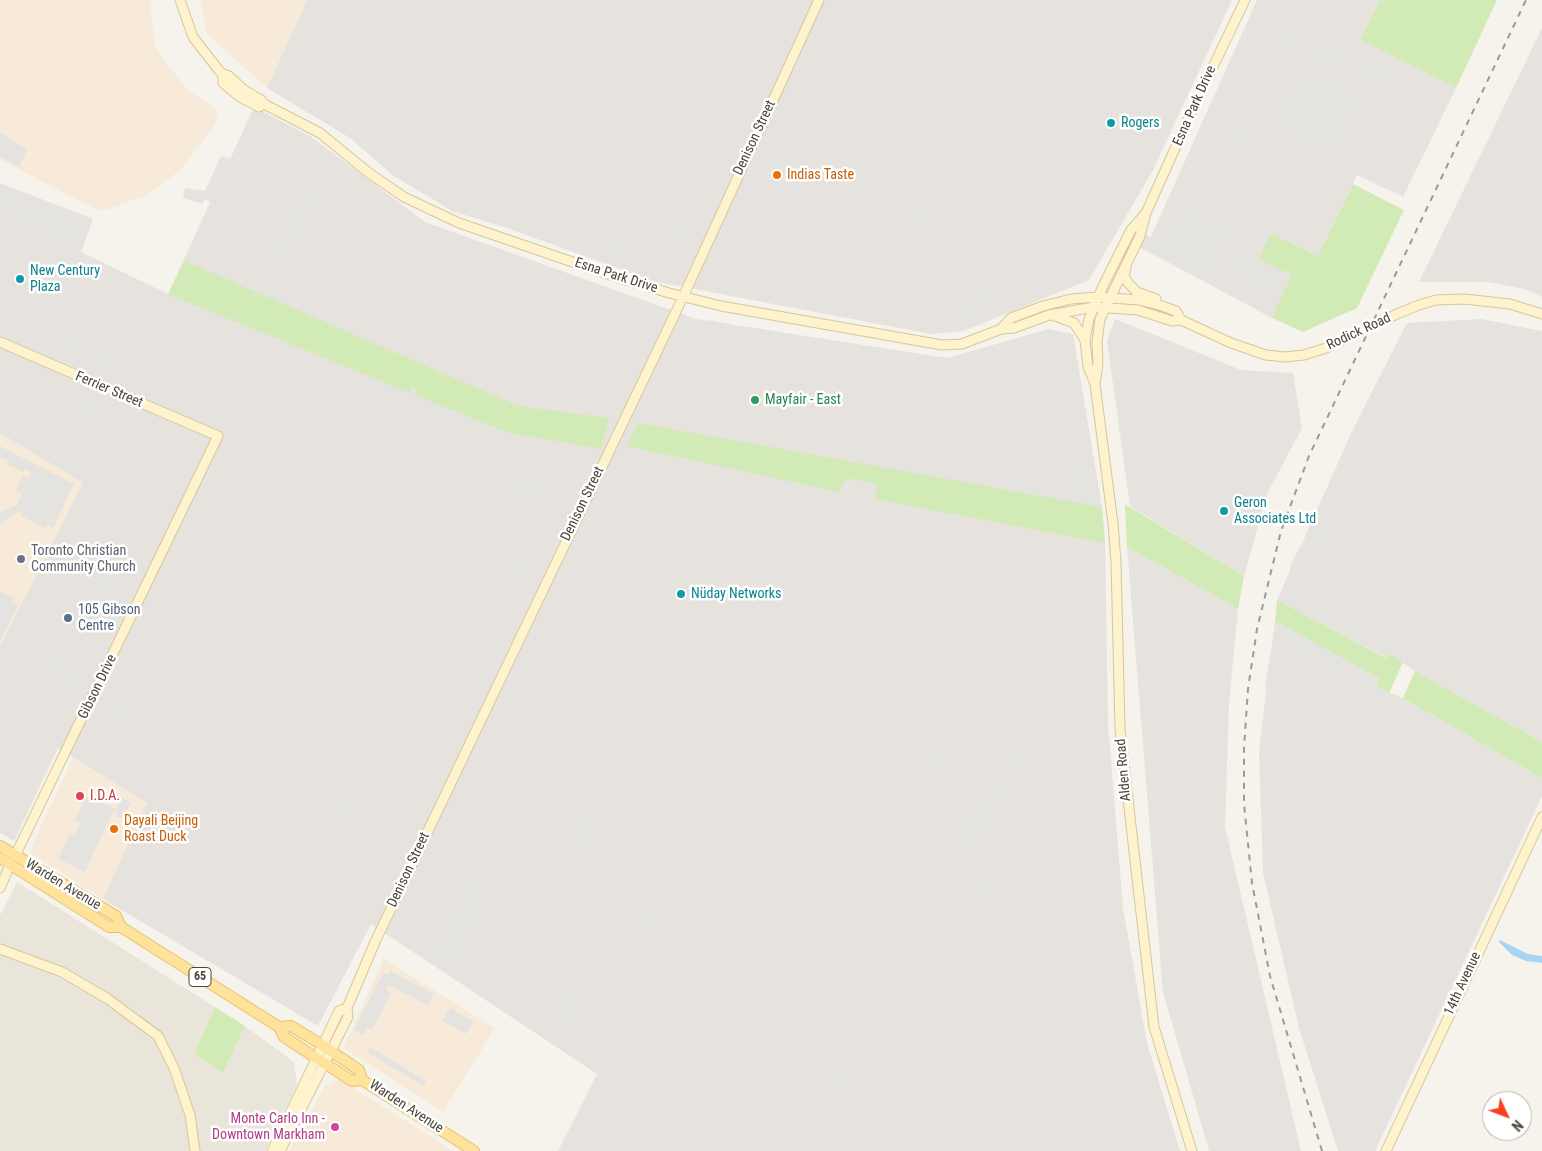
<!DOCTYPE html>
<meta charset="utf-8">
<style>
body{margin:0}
#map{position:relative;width:1542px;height:1151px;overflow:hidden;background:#f6f3ec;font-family:"Roboto Condensed",sans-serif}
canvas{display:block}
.north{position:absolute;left:1482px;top:1091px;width:50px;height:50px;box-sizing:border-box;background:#fff;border:1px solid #b7b4b0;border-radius:50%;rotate:133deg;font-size:14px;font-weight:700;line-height:20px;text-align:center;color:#4b4439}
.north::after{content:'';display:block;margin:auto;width:18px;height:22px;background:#fc3f1d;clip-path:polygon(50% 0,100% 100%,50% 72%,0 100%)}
</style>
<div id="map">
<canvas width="1542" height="1151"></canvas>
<div class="north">N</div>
</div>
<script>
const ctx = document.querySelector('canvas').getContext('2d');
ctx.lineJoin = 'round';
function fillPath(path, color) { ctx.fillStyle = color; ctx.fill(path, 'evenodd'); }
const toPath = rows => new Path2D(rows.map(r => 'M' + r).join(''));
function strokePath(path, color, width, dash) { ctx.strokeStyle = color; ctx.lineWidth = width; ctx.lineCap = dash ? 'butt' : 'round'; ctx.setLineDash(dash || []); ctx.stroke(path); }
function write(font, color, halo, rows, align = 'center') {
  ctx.font = font + ' "Roboto Condensed",sans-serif'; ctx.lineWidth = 5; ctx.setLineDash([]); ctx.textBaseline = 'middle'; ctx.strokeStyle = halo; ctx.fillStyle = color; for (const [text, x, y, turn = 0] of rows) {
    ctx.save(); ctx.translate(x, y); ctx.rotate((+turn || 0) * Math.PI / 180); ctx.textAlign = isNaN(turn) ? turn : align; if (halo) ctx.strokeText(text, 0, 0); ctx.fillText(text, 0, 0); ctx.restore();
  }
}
const residential = toPath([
 [17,882,215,1007,194,1054,223,1073,245,1026,294,1062,297,1085,265,1151,0,1151,0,915]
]);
const commercial = toPath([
 [0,0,150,0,155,46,167,64,188,90,216,109,218,116,215,125,180,170,147,195,109,209,98,210,0,160],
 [200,0,307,0,267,88,207,34],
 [0,430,83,482,0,647],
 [73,758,147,803,103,899,29,852],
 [384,959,495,1028,443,1112,343,1048],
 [339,1079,436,1140,453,1151,289,1151,325,1086]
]);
const industrial = toPath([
 [307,0,1232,0,1153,170,1089,280,964,331,931,334,652,281,510,229,452,211,394,176,350,138,267,88],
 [1257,0,1380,0,1360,40,1456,88,1403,197,1357,175,1318,256,1271,234,1293,275,1272,318,1145,250],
 [1542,28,1542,297,1525,289,1488,282,1419,282],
 [254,107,310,136,425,222,696,319,947,358,1049,329,1073,334,1102,507,1105,543,1108,724,1123,908,1147,1043,1180,1151,558,1151,597,1074,371,924,318,1026,103,899,147,803,58,748,14,841,0,833,0,647,83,482,0,430,0,183,93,219,81,252,168,294],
 [1115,319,1241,370,1293,373,1302,428,1267,494,1244,576,1130,506,1107,341],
 [1482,319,1542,331,1542,742,1415,671,1389,654,1387,658,1277,600,1353,429,1407,323],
 [1127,547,1238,609,1229,704,1225,827,1301,1151,1209,1151,1203,1130,1163,992],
 [1275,621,1380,679,1377,687,1403,698,1542,778,1542,796,1375,1151,1338,1151,1299,1028,1263,873,1259,750]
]);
const green = toPath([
 [1380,0,1497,0,1456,88,1360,40],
 [1353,184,1404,210,1357,308,1303,332,1272,318,1292,275,1258,259,1271,234,1318,256],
 [185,261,518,406,609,418,601,449,506,432,168,294],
 [638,423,1102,507,1105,543,874,499,878,484,846,478,839,492,627,446],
 [1125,504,1244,576,1238,609,1127,547],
 [1277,600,1386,658,1389,654,1403,662,1389,693,1377,687,1380,679,1275,621],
 [1415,671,1542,742,1542,778,1403,698],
 [215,1007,245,1026,223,1073,194,1054]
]);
const parking = toPath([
 [576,0,587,0,575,26,566,22],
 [792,0,808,0,793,32,780,26],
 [995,0,1005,0,993,27,984,23],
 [1212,0,1229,0,1216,31,1201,24],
 [377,10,385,14,334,122,325,118],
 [1287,19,1304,26,1292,53,1275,45],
 [835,25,868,41,864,50,831,35],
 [1317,31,1355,48,1342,75,1305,58],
 [979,32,989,37,977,64,967,60],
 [560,33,569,37,552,73,548,72,543,68],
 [601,33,606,35,579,94,573,92],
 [770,47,783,53,747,131,734,125],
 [1360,52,1394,67,1382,94,1348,79],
 [1300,63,1368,95,1337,160,1269,127],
 [1181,64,1196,70,1180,106,1153,94,1157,84,1170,89],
 [963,103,969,106,934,177,929,174],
 [1006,113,1011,115,980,182,975,179],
 [1208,113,1254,135,1246,152,1200,130],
 [251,122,256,125,195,260,189,258],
 [1054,125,1092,144,1090,149,1143,175,1139,184,1047,139],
 [0,132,27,150,19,167,0,157],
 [546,137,554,141,536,177,528,173],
 [761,151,815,168,757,291,750,287,801,178,766,165,711,280,703,276],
 [221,156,231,159,211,202,204,199,203,204,183,198,185,188,205,191],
 [323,168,337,174,278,299,264,292,280,258,270,253,299,191,309,196],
 [493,170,503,174,487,210,478,206],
 [0,184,92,222,79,251,0,219],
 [874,188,934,208,894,292,887,289,917,221,875,202,845,265,838,262],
 [1178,198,1236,224,1210,280,1140,248,1146,235,1158,240],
 [364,202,377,208,328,310,316,305],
 [650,209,697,231,690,246,671,237,675,229,647,215],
 [939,209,944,212,897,310,913,318,910,324,888,314],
 [957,215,997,226,993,236,956,218],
 [606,228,631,239,619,264,600,255,602,252,597,250],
 [1002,229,1013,233,986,289,1009,301,968,322,964,327,951,329],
 [1230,247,1290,276,1276,303,1216,275],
 [1097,253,1100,256,1088,270,1077,278,1013,301,1012,296,1075,274,1083,269],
 [71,256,76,258,36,342,32,339],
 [825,301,875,308,875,313,824,307],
 [553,302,562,306,529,377,520,373],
 [708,320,735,325,733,339,706,334],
 [690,322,694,324,655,407,651,406],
 [750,327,819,339,816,353,779,347,779,343,772,342,772,345,747,341],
 [60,330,120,359,114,373,53,344],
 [1066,334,1094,505,1006,490,1008,467,1026,472,1025,486,1073,493,1057,347,1033,351,1031,341],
 [632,337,637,339,609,399,604,397],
 [828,341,840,343,833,360,836,362,794,446,782,441],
 [890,350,937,363,932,376,887,357],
 [735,352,739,354,703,429,699,427],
 [956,364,967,364,958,470,1003,480,1000,489,947,476],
 [10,367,102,405,96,419,8,383,10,378,6,376],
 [136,375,165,388,162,396,133,383],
 [412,387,418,389,373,481,370,476],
 [222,402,248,413,241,428,216,416],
 [0,422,85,473,80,481,0,433],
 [268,422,290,432,284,445,262,435],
 [298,434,329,448,323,462,292,448],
 [850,436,903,463,943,468,941,477,881,465,844,449],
 [1497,438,1509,447,1490,467,1474,494,1461,486,1480,454],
 [0,446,74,484,53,528,48,525,46,529,21,516,23,512,18,511,0,525,0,512,17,505,22,494,16,491,23,475,29,478,31,473,24,469,23,472,6,464,8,461,0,457],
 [337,451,360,461,354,475,331,464],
 [230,454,288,480,283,491,285,493,269,528,259,524,276,487,257,478,255,483,245,478,248,472,227,462],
 [521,472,546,484,544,489,557,495,550,511,537,505,534,510,508,498],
 [293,480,299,483,258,574,252,571],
 [1314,518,1332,526,1323,545,1425,594,1422,602,1307,547,1311,539,1305,536],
 [347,520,351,522,317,598,313,596],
 [966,528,980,528,980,538,985,538,986,554,980,554,980,557,984,557,985,578,973,579,973,572,968,572,968,553,972,553,972,550,967,551],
 [739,535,797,564,790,578,747,557,750,551,735,544],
 [526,541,537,546,535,549,541,552,525,591,499,580,501,575,497,574,503,561,509,563,517,543,524,546],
 [52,543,62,547,57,557,70,564,75,556,119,579,112,595,52,568,25,626,18,623],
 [1300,546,1420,603,1397,656,1387,651,1385,654,1280,598,1287,586,1390,644,1408,607,1306,556,1297,574,1289,569],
 [1086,549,1086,553,1090,552,1093,638,1089,639,1089,635,1082,634,1082,629,1077,629,1076,603,1081,603,1081,601,1076,600,1075,550],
 [730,550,738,562,723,584,710,575],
 [651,554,656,556,596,681,591,679],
 [576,562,581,565,556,621,550,619],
 [358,573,363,575,331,646,326,644],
 [945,574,967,574,967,589,946,590],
 [245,575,251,577,227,630,222,628],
 [973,582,986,582,987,632,970,630,969,589,974,589],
 [0,591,14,598,12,602,18,606,0,642],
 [301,604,311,608,290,654,280,650],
 [18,625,61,645,60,649,82,660,86,654,93,657,86,671,16,628],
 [813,625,818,627,716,845,711,842],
 [1281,626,1378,681,1373,694,1280,643,1275,685,1361,734,1357,741,1265,688,1274,630,1279,633],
 [13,628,83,672,78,682,80,684,9,827,0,821,0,803,6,807,4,810,7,811,9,807,5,804,64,682,21,653,26,646,10,636],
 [735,630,792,654,790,658,733,633],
 [953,633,954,637,969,637,970,648,911,650,911,635],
 [1088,637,1088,643,1038,646,1037,639],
 [274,659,284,664,265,704,255,700],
 [129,662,137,665,124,695,135,700,133,705,136,706,114,754,104,747,99,729],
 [713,671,771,698,769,702,711,675],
 [996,674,996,687,990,687,990,693,977,693,977,688,940,688,940,675],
 [198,680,206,683,180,739,173,736],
 [994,689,1003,693,965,778,989,788,1015,733,1023,736,1029,725,1021,721,1027,710,1044,717,1003,804,977,792,973,797,924,767,930,749,957,762,952,772,955,774],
 [522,697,575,723,520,839,511,835,562,729,517,707],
 [902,697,910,701,908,706,911,708,896,738,887,733],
 [1056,707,1069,713,1036,781,1029,778,1017,802,1011,799],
 [249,712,259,716,238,764,228,760],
 [692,719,700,722,670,785,663,781],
 [491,736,532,755,526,767,486,747],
 [879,744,895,751,875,783,864,777],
 [187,747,229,764,227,770,185,753],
 [565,750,630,783,626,791,607,781,600,783,563,765,521,855,558,873,554,882,575,892,573,895,510,863],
 [338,791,409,827,404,838,384,828,383,831,341,812,311,874,301,869],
 [978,794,1003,805,978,860,948,843],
 [86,796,116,809,122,798,131,802,126,813,129,815,126,820,116,816,117,812,113,811,85,872,58,859,69,834,74,836,80,823,75,820],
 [681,803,718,821,640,981,591,958,595,951,636,970,654,934,615,915,624,896,663,915,687,867,648,848,653,837,663,841,666,837,683,845,681,850,692,855,708,822,678,810],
 [583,809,609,822,594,853,568,840],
 [1102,810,1103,817,1108,817,1119,914,1109,915,1104,866,1098,867,1092,812],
 [802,824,807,826,782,877,777,875],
 [437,856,493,883,491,888,494,890,456,970,429,955,461,885,430,870],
 [978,864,1019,938,1011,945,987,901,964,887],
 [508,866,521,872,504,909,491,902],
 [492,906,555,935,524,1006,518,1003,516,1008,471,980,474,974,515,998,543,939,530,934,525,935,495,916,466,976,458,972],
 [278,911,285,915,274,939,285,945,279,956,268,952,257,974,311,1008,321,987,302,975,308,961,328,973,339,952,288,919,293,911,346,945,344,949,348,953,335,979,330,976,324,988,330,991,318,1018,313,1016,311,1021,243,977],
 [675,922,687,928,633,1036,621,1030],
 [1125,945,1126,976,1120,975,1114,988,1067,965,1071,954,1098,966,1101,962,1114,968,1111,974,1116,975,1114,959,1091,961,1076,953],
 [573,964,583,969,571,994,575,995,576,993,589,999,587,1002,590,1003,572,1042,546,1026],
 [390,971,434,994,428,1005,389,985,386,990,391,993,372,1030,367,1028,363,1035,354,1030,383,973,388,975],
 [708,996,722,1005,691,1071,675,1062],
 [450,1008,473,1021,466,1034,442,1021],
 [859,1035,869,1041,846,1078,852,1082,833,1111,816,1101],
 [370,1047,426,1081,423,1086,367,1052],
 [618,1063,668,1092,679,1073,688,1079,675,1101,672,1100,670,1103,614,1070],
 [724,1068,738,1074,736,1080,729,1078,720,1100,726,1103,722,1113,708,1107],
 [1340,1077,1394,1103,1390,1111,1382,1108,1380,1112,1334,1090],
 [598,1104,662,1145,658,1148,593,1105],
 [1149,1114,1149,1119,1068,1122,1068,1116],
 [720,1118,761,1145,757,1151,744,1151,712,1131],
 [575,1127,612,1151,589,1151,568,1139]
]);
const water = toPath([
 [1500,940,1528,954,1542,956,1542,963,1526,961,1512,955,1499,942]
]);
const secondary = toPath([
 [180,0,193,37,221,73,229,76,244,90,261,100,264,104,320,133,369,173,404,197,459,223,616,277,669,293,721,306,942,345,962,344,1001,329,1014,328,1049,315,1094,307,1138,310,1172,321,1181,320],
 [223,76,223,83,240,97,259,107,264,104],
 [1146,213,1131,230,1103,286,1089,319,1085,340,1088,367,1095,384,1113,523,1116,562,1120,729,1154,1027,1192,1151],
 [1126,268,1124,276,1129,284,1137,292,1156,299],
 [1397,314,1419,305,1436,300,1464,299,1510,304,1542,314],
 [1052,315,1074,323,1085,340],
 [1001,329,1011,318,1043,306,1071,299,1098,297,1139,300,1159,305,1176,311,1181,320,1231,343,1266,355,1285,357,1304,355,1326,348,1351,336],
 [0,342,218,436,15,856],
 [1095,384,1098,364,1097,342,1100,319,1140,236,1146,213,1190,115,1245,0],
 [0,888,10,865],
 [0,949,62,972,108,999,158,1036,174,1068,190,1115,195,1151],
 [272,1151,339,1011,347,1008],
 [280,1151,348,1017,347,1008,375,942,683,297,819,0],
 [1386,1151,1542,817]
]);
const primary = toPath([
 [0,846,116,916,121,927],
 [0,858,109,927,121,927,279,1027,284,1037,352,1081,362,1080],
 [279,1027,291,1026,322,1045,359,1070,362,1080,474,1151]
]);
const rail = toPath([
 [1322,1151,1270,976,1252,883,1244,804,1244,748,1248,689,1257,629,1281,531,1309,456,1526,0]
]);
const secondaryBridge = toPath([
 [1351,336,1397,314]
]);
const markers = [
 [1111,123,5,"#0f9aa8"],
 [777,175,5,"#e8710a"],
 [20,279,5,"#0f9aa8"],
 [755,400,5,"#2e9e5b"],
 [1224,511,5,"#0f9aa8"],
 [21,559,5,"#6b7280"],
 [681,594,5,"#0f9aa8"],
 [68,618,5,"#5c6f8a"],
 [80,796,5,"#e0444e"],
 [114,829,5,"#e8710a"],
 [335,1127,5,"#d1479c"]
];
const shields = [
 [200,977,22]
];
const shieldNames = [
 ["65",200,977]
];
const streetNames = [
 ["Esna Park Drive",1195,106,-66],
 ["Denison Street",755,138,-65],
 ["Esna Park Drive",616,276,18],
 ["Rodick Road",1359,332,-25],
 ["Ferrier Street",109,390,23],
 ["Denison Street",583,504,-64],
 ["Gibson Drive",98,687,-64],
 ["Alden Road",1124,770,-95],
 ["Denison Street",409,870,-65],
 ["Warden Avenue",63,885,31],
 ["14th Avenue",1463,984,-65],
 ["Warden Avenue",406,1107,33]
];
const cultureNames = [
 ["Rogers",1121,123],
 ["New Century",30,271],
 ["Plaza",30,287],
 ["Geron",1234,503],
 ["Associates Ltd",1234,519],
 ["Nüday Networks",691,594]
];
const foodNames = [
 ["Indias Taste",787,175],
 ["Dayali Beijing",124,821],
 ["Roast Duck",124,837]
];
const leisureNames = [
 ["Mayfair - East",765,400]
];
const worshipNames = [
 ["Toronto Christian",31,551],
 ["Community Church",31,567]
];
const serviceNames = [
 ["105 Gibson",78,610],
 ["Centre",78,626]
];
const healthNames = [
 ["I.D.A.",90,796]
];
const hotelNames = [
 ["Monte Carlo Inn -",325,1119],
 ["Downtown Markham",325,1135]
];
fillPath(residential, '#eae5da');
fillPath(commercial, '#f7ead8');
fillPath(industrial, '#e6e2dd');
fillPath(green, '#d2eab5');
fillPath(parking, '#e5e3e0');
fillPath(water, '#a9d4f2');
strokePath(secondary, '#d6c79b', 11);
strokePath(primary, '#e6c16a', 12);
strokePath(secondary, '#fff3cd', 9);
strokePath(primary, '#ffe39c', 10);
strokePath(rail, '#9a9a9a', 2, [6, 6]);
strokePath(secondaryBridge, '#d6c79b', 11, []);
strokePath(secondaryBridge, '#fff3cd', 9);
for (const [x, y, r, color] of markers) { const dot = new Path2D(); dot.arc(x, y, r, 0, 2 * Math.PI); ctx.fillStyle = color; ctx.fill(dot); strokePath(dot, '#fff', 2); }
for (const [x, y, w] of shields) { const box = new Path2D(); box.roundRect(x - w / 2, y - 9.5, w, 19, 4); ctx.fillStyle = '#fff'; ctx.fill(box); strokePath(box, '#4b4439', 1); }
write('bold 12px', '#4b4439', null, shieldNames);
write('14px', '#4b4439', '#fff', streetNames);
write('14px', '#0d838f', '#fff', cultureNames, 'left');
write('14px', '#c56008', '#fff', foodNames, 'left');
write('14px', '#27864d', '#fff', leisureNames, 'left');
write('14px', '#5b616d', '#fff', worshipNames, 'left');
write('14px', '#4e5e75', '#fff', serviceNames, 'left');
write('14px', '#be3a42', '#fff', healthNames, 'left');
write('14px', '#b23c85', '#fff', hotelNames, 'right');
</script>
